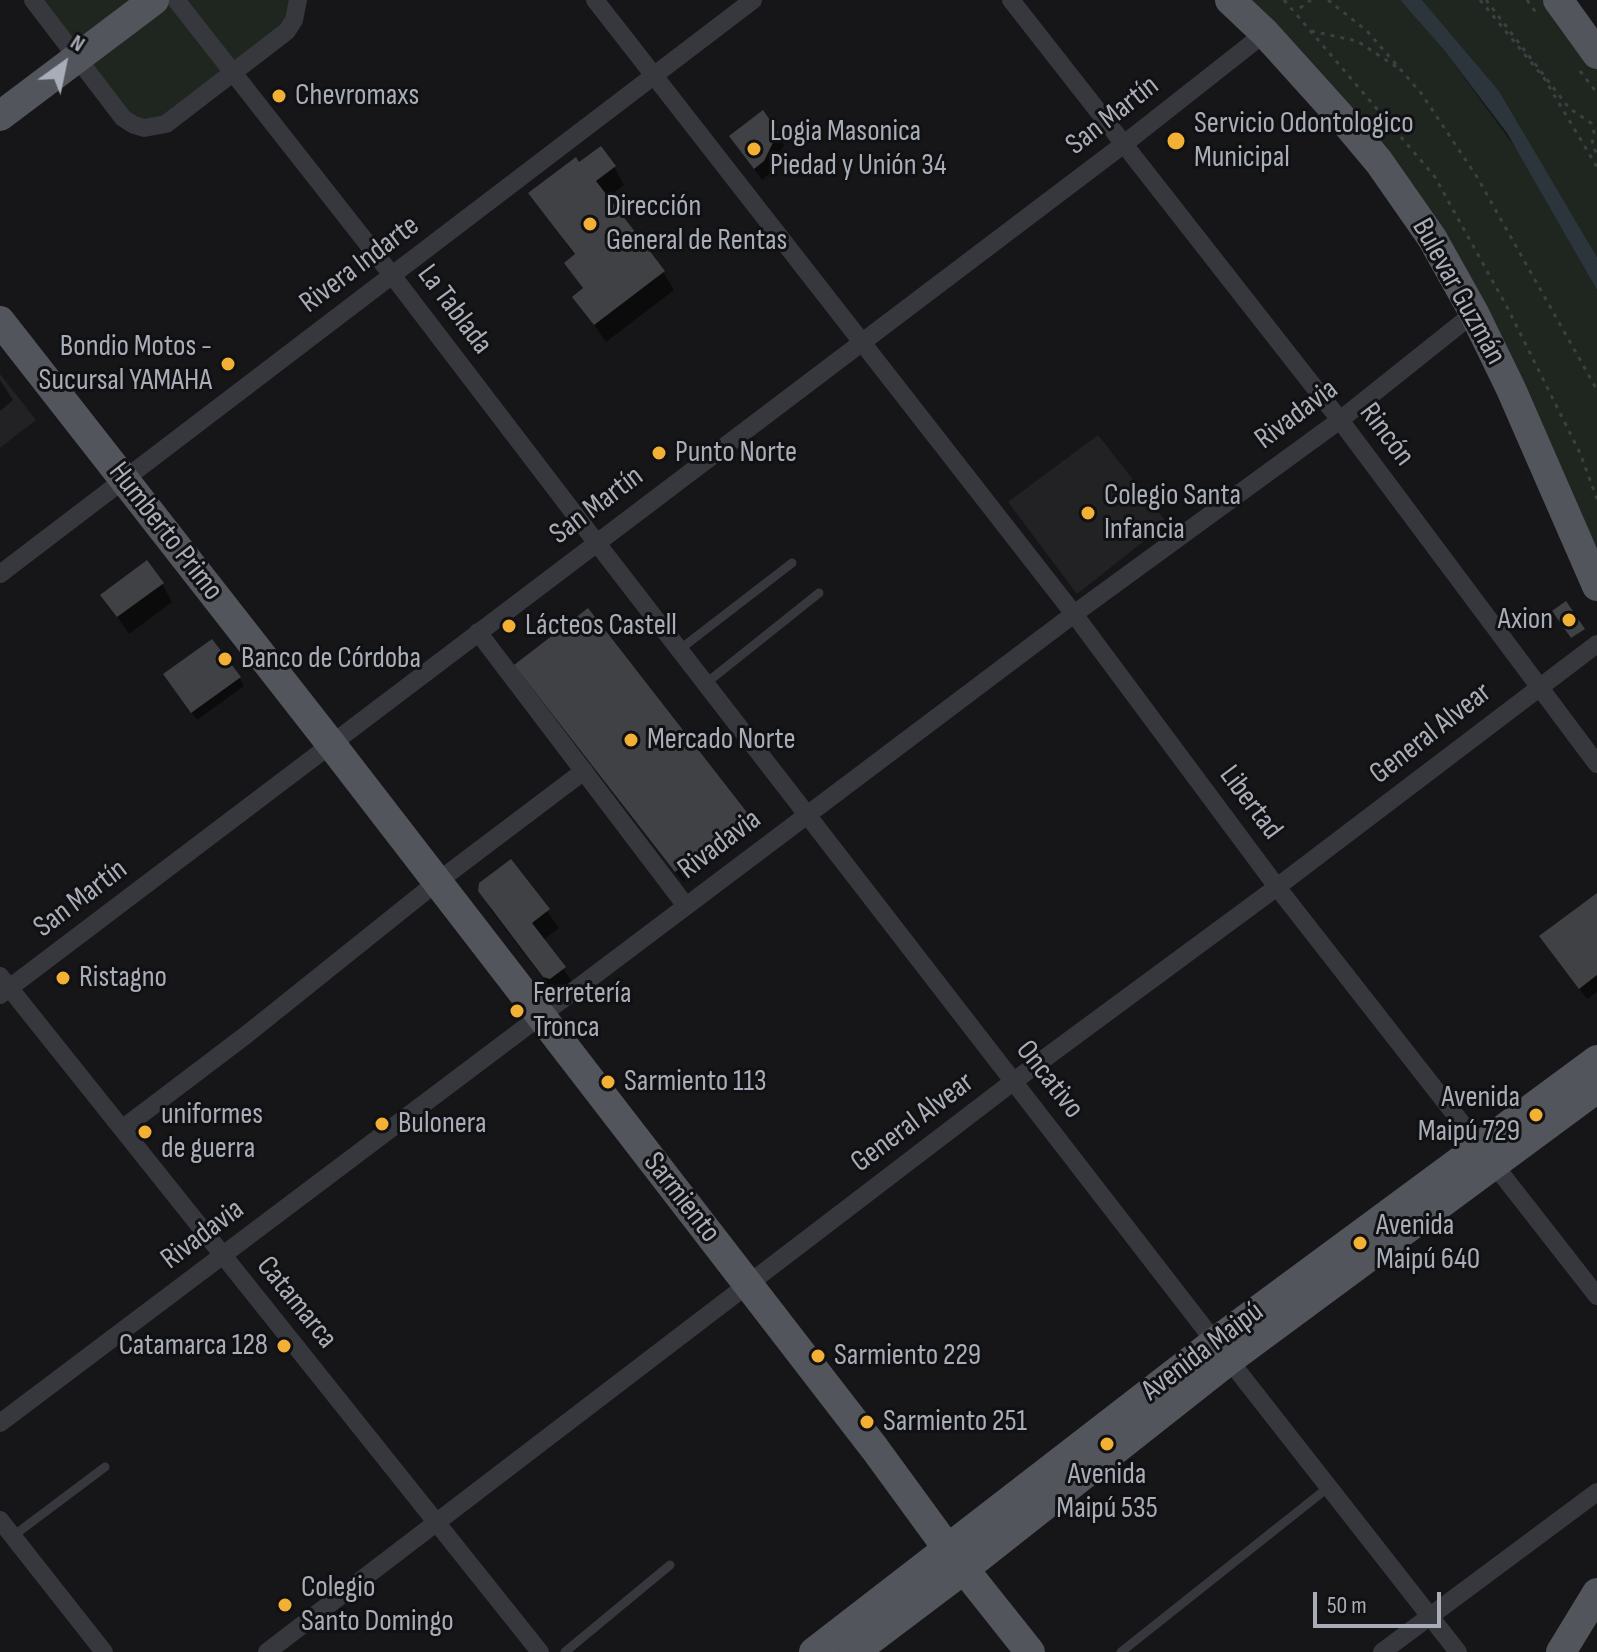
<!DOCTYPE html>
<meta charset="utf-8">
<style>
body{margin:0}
#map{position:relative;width:1597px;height:1652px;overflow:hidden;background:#161618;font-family:"Sofia Sans Condensed",sans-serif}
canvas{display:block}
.north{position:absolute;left:24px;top:24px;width:80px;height:80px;-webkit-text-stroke:6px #111113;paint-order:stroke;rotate:33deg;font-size:22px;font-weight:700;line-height:32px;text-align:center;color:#a8adb8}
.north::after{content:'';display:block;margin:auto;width:28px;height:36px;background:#a8adb8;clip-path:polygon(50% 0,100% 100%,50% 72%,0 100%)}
.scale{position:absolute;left:1313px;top:1592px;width:128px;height:36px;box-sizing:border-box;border:4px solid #a8adb8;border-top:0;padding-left:10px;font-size:24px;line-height:28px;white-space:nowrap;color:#a8adb8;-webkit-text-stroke:6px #111113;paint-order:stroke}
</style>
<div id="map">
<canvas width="1597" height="1652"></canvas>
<div class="north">N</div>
<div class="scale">50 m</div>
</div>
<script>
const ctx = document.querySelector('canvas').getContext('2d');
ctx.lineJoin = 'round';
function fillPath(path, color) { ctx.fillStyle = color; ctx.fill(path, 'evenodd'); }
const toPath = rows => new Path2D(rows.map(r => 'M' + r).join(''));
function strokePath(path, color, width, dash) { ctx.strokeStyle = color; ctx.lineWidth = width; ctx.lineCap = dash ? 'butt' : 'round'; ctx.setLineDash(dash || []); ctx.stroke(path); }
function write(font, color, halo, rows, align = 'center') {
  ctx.font = font + ' "Sofia Sans Condensed",sans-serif'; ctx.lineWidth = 6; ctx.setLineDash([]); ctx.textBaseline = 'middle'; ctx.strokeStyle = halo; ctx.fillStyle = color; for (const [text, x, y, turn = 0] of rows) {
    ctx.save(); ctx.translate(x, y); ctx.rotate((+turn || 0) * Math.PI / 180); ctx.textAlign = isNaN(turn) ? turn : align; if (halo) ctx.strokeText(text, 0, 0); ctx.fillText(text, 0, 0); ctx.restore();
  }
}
const built = toPath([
 [0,374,36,420,0,448],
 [1098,435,1167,523,1077,594,1008,502]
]);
const green = toPath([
 [33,0,298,0,294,20,166,124,134,125],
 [1230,0,1400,0,1444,50,1520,154,1597,290,1597,586,1451,269],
 [1422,0,1558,0,1597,54,1597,257,1499,91]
]);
const water = toPath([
 [1400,0,1422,0,1499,91,1597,257,1597,290,1507,133,1444,50]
]);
const shadow = toPath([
 [777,133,784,145,770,173,762,180,731,137],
 [579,165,614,167,624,185,607,198,663,272,674,290,606,342,575,298,584,290,567,264,576,257,531,194],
 [0,380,13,400,0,411],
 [162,584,172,602,129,634,103,596],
 [523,677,747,816,754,828,683,882],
 [239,678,244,686,197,720,170,683],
 [511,862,559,928,543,940,575,986,556,995,491,910,480,891],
 [1597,895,1597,992,1587,999,1541,937]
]);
const building = toPath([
 [763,110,778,132,764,161,754,169,729,136],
 [601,146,616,166,596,181,665,271,594,325,572,297,583,288,564,263,575,254,528,193,576,157,579,162],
 [147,560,164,583,117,617,100,595],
 [1566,601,1585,629,1571,638,1552,611],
 [588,608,749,815,675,872,514,665],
 [212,639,241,677,191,713,163,674],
 [511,859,550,909,532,923,566,967,550,979,543,977,478,891,479,883],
 [1597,893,1597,975,1579,989,1539,936]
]);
const path = toPath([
 [1284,0,1435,177,1507,307,1580,453,1597,499],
 [1328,0,1367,31,1421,93,1477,177,1597,390],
 [1480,0,1544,78,1597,167],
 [1486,0,1569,108,1591,123,1594,132,1592,145,1597,154],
 [1527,0,1537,14],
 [1300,8,1311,0],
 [1311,31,1357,41,1398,68],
 [1580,71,1597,93]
]);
const lane = toPath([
 [679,650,792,563],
 [705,684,819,593],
 [13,1536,105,1467],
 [565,1652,670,1565],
 [1121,1652,1330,1486]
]);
const street = toPath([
 [33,0,123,118,134,125,144,128,166,124,287,31,294,20,298,0],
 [176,0,392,275,596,542,1215,1342,1458,1652],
 [595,0,1074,614,1277,887,1597,1296],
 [1011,0,1340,420,1597,764],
 [0,574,753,0],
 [478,632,686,906],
 [0,976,540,1652],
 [0,995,1124,144,1265,33],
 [122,1129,246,1035,437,882,584,771],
 [0,1423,1074,614,1340,420,1474,313],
 [0,1520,104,1652],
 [267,1652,1014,1081,1277,887,1597,644],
 [1382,1652,1597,1492]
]);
const primary = toPath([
 [1230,0,1265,33,1348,125,1379,162,1432,238,1474,313,1511,389,1597,586],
 [1558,0,1597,54],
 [0,116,154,0],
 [0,321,331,744,875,1449,948,1549,1030,1652],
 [814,1652,1215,1342,1597,1060],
 [854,1652,964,1569,1229,1360,1597,1088],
 [1561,1652,1597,1593]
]);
const markers = [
 [279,96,8,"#f2b134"],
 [1176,141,10,"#f2b134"],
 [754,149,8,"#f2b134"],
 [590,224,8,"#f2b134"],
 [228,364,8,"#f2b134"],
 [659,453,8,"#f2b134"],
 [1088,513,8,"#f2b134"],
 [1569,620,8,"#f2b134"],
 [509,626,8,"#f2b134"],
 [225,659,8,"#f2b134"],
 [631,740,8,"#f2b134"],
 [63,978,8,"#f2b134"],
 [517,1011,8,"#f2b134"],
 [608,1082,8,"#f2b134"],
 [1536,1115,8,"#f2b134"],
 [382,1124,8,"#f2b134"],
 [145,1132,8,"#f2b134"],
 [1360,1243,8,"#f2b134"],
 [284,1346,8,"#f2b134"],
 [818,1356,8,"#f2b134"],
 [867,1422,8,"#f2b134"],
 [1107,1444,8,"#f2b134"],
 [285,1605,8,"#f2b134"]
];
const poiNames = [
 ["Chevromaxs",295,96],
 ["Servicio Odontologico",1194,124],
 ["Municipal",1194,158],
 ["Logia Masonica",770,132],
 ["Piedad y Unión 34",770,166],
 ["Dirección",606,207],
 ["General de Rentas",606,241],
 ["Bondio Motos -",212,347,"right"],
 ["Sucursal YAMAHA",212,381,"right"],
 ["Punto Norte",675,453],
 ["Colegio Santa",1104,496],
 ["Infancia",1104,530],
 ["Axion",1553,620,"right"],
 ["Lácteos Castell",525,626],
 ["Banco de Córdoba",241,659],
 ["Mercado Norte",647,740],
 ["Ristagno",79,978],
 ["Ferretería",533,994],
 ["Tronca",533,1028],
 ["Sarmiento 113",624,1082],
 ["Avenida",1520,1098,"right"],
 ["Maipú 729",1520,1132,"right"],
 ["uniformes",161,1115],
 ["de guerra",161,1149],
 ["Bulonera",398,1124],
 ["Avenida",1376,1226],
 ["Maipú 640",1376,1260],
 ["Catamarca 128",268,1346,"right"],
 ["Sarmiento 229",834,1356],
 ["Sarmiento 251",883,1422],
 ["Avenida",1107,1475,"center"],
 ["Maipú 535",1107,1509,"center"],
 ["Colegio",301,1588],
 ["Santo Domingo",301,1622]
];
const streetNames = [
 ["San Martín",1113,116,-38],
 ["Rivera Indarte",360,265,-37],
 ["Bulevar Guzmán",1458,292,61],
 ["La Tablada",454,310,53],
 ["Rivadavia",1297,415,-37],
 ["Rincón",1386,435,53],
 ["San Martín",597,506,-37],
 ["Humberto Primo",165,532,52],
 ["General Alvear",1431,734,-38],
 ["Libertad",1250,803,53],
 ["Rivadavia",720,845,-37],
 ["San Martín",81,899,-37],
 ["Oncativo",1049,1080,52],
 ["General Alvear",913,1123,-37],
 ["Sarmiento",681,1198,52],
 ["Rivadavia",203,1235,-37],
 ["Catamarca",296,1303,51],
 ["Avenida Maipú",1203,1352,-37]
];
fillPath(built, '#222225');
fillPath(green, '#1e261f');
fillPath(water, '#2c353c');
fillPath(shadow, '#0007');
fillPath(building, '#404145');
strokePath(path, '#3d3f44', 3, [4, 6]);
strokePath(lane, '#37383d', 9);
strokePath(street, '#37383d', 18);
strokePath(primary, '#53555c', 30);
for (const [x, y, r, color] of markers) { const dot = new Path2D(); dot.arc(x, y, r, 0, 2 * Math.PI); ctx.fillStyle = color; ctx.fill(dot); strokePath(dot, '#111113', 3); }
write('30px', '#a8adb8', '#111113', poiNames, 'left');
write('30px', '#a8adb8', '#111113', streetNames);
</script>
